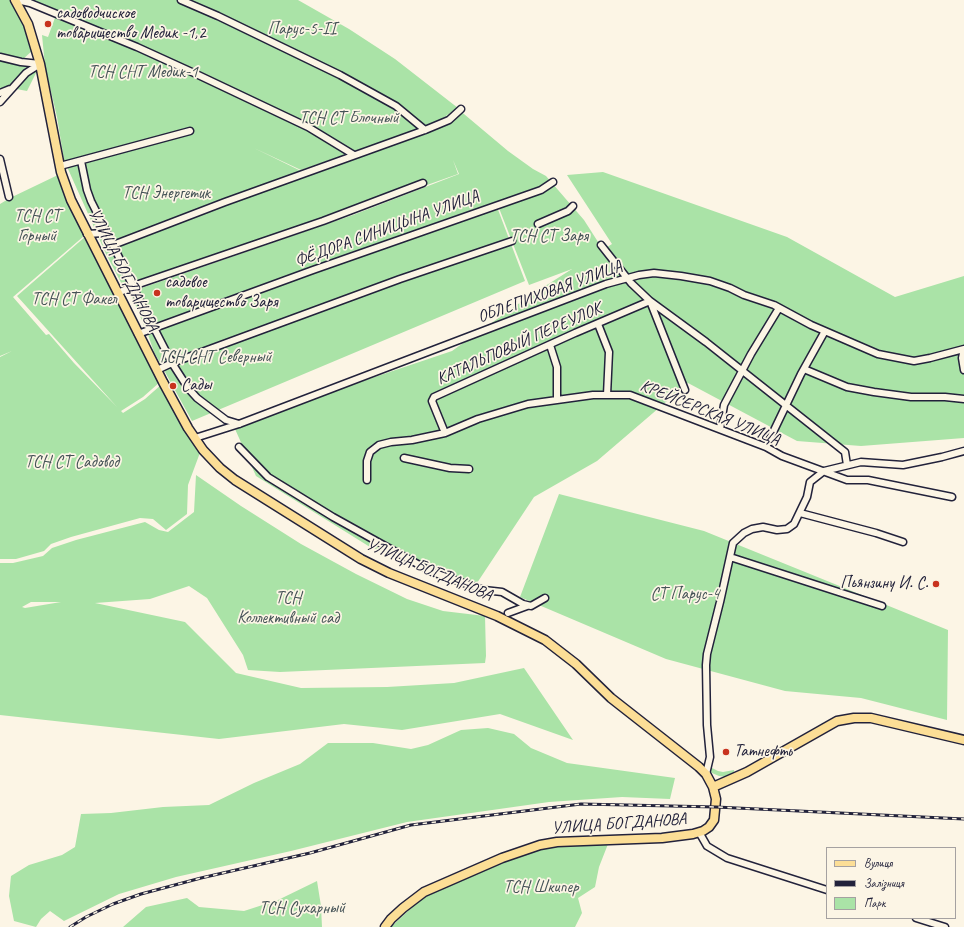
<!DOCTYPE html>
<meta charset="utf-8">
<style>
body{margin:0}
#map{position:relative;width:964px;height:927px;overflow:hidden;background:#fcf5e5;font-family:Caveat,sans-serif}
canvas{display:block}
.legend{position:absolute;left:826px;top:847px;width:130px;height:72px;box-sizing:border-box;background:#fcf5e5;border:1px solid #a5a1a1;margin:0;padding:5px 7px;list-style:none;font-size:12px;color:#22223b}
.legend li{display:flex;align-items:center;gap:8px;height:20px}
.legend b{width:20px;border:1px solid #a5a1a1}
</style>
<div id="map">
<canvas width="964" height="927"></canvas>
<ul class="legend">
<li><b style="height:5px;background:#fcde96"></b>Вулиця</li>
<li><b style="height:5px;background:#22223b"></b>Залізниця</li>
<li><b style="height:11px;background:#aae3a7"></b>Парк</li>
</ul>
</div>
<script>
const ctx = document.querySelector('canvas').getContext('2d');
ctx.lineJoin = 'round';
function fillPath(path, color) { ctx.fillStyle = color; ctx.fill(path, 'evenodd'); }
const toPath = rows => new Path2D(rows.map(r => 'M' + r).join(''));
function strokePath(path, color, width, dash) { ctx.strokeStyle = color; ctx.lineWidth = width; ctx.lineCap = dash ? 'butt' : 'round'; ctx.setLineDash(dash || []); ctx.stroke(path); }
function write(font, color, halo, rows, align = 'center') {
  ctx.font = font + ' Caveat,sans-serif'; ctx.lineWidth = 3.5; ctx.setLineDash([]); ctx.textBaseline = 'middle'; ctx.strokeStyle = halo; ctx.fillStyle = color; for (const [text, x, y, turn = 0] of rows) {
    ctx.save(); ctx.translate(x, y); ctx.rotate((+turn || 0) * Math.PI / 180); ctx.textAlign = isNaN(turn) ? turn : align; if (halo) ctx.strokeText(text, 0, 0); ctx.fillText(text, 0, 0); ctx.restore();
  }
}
const green = toPath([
 [0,0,11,0,26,28,33,50,21,61,0,56],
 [30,0,298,0,349,29,395,59,458,108,441,119,458,109,508,151,533,169,546,176,584,220,600,245,601,251,612,244,567,175,603,172,787,237,895,297,964,276,964,438,861,446,797,441,688,383,597,461,534,497,477,583,370,547,256,476,235,429,357,383,452,351,528,297,572,269,529,285,497,203,311,267,145,328,130,292,353,215,459,174,453,160,458,174,126,292,106,254,64,160,57,117,45,66,42,35,48,37,56,15],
 [421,128,422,128,301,171,254,148,301,170],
 [0,57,21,62,38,69,27,91,11,88,0,93],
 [60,174,69,203,84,236,13,297,46,335,49,334,74,363,117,407,17,296,86,236,160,382,143,397,121,411,123,413,145,399,162,384,201,450,188,485,187,514,166,530,153,519,140,518,71,537,51,544,44,551,16,559,0,559,0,357,12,351,0,356,0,204,10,198],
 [497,207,525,281,192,421,154,352,146,329],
 [196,475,241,506,301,544,356,574,407,599,443,611,485,616,486,656,485,663,280,672,248,670,243,655,207,598,189,586,150,599,95,603,185,622,236,673,301,688,387,687,454,683,524,668,573,740,500,714,402,730,344,724,219,739,0,715,0,563,13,563,43,556,52,548,76,540,145,522,159,530,168,532,194,512],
 [61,602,25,608,22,607,31,602],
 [559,494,704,531,948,630,947,720,861,698,785,691,666,659,520,597],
 [488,728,514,734,531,748,567,763,675,778,670,799,622,797,549,802,407,822,291,851,176,877,119,894,64,921,50,911,41,919,36,927,14,921,9,896,11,876,29,865,62,855,75,847,81,814,111,813,163,807,209,805,254,783,300,764,328,743,373,743,411,749,428,745,461,730],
 [710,767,718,771,723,772,734,770,734,772,727,777,719,776,712,773,709,770],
 [556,844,608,844,599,867,595,887,578,898,582,913,575,927,391,927,425,895,504,860],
 [317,881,321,906,322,927,123,927,146,907,187,898,199,907,244,911,278,900]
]);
const minor = toPath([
 [17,0,30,3,137,47,194,73,308,127,354,155],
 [181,0,218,16,340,75,396,106,425,130],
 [0,57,21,62,40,64],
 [0,93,10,89],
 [0,102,26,73,40,64],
 [0,159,9,197],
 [81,161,87,190,91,201,113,245,138,297,172,363,188,388,197,398,226,420,239,424],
 [60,166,190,131],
 [538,224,568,211,573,206],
 [87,234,104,233,113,245,225,202,425,130,449,120,461,109],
 [601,245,631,283,650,301,706,342,845,452,847,465],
 [118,293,133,286,323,221,423,183],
 [598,324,609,352,607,395],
 [138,334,313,270,541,190,553,182],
 [550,345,557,367,557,400],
 [964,349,962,358,964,370],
 [804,369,847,387,874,392,911,397,945,397,964,399],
 [157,370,172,363,400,279,512,241],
 [720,429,724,405,751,354,779,308],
 [445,433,432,401,434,397,575,333,650,301,685,390],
 [195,438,239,424,606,284,639,275,654,273,681,276,710,281,730,288,744,295,774,305,811,325,878,354,914,361,930,358,964,349],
 [239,447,268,477,333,517,432,572,484,590,502,592,523,604,531,606,545,598],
 [766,447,801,374,825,331],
 [404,458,450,468,469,469],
 [367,480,367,461,370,452,379,445,391,442,412,440,445,433,478,419,528,404,593,395,630,395,766,447,782,456,847,480,868,480,952,497],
 [800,513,876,533,903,542],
 [730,557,882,606],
 [508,613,527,606],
 [706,774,710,757,707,725,706,665,707,654,720,602,733,543,744,533,752,529,763,527,777,530,787,529,794,524,807,497,810,482,824,471,861,462,903,465,942,457,964,451],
 [699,832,707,846,727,858,827,890],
 [916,918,945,927]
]);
const major = toPath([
 [15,0,28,24,40,64,61,172,71,200,163,382,188,428,203,450,220,468,235,480,361,559,389,573,497,616,545,640,576,664,611,698,699,767,706,774,713,787,716,799,714,820,709,827,703,831,693,834,662,838,557,842,540,845,502,858,424,892,403,908,391,919,385,927],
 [713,787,747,772,837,721,854,718,871,718,964,740]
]);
const rail = toPath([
 [70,927,86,917,113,904,141,894,201,878,310,853,411,825,581,804,716,807,964,819]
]);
const markers = [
 [48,24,4,"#c8321e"],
 [157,293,4,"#c8321e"],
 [173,386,4,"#c8321e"],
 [936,584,4,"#c8321e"],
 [726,752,4,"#c8321e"]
];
const poiNames = [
 ["садоводчиское",56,14],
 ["товарищество Медик -1,2",56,34],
 ["садовое",165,283],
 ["товарищество Заря",165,303],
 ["Сады",181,386],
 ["Пьянзину И. С.",928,584,"right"],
 ["Татнефть",734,752]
];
const parkNames = [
 ["Парус-5-II",302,30],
 ["ТСН СНТ Медик-1",143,73],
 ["ТСН СТ Блочный",349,119],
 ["ТСН Энергетик",166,194],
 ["ТСН СТ",37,217],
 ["Горный",37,237],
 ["ТСН СТ Заря",549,237],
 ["ТСН СТ Факел",74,300],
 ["ТСН СНТ Северный",215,358],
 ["ТСН СТ Садовод",72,463],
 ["СТ Парус-4",685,595],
 ["ТСН",288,599],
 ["Коллективный сад",288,619],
 ["ТСН Шкипер",541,888],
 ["ТСН Сухарный",302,909]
];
const streetNames = [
 ["ФЁДОРА СИНИЦЫНА УЛИЦА",387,229,-20],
 ["УЛИЦА БОГДАНОВА",123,270,63],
 ["ОБЛЕПИХОВАЯ УЛИЦА",550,292,-20],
 ["КАТАЛЬПОВЫЙ ПЕРЕУЛОК",519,344,-24],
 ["КРЕЙСЕРСКАЯ УЛИЦА",710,413,22],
 ["УЛИЦА БОГДАНОВА",429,570,23],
 ["УЛИЦА БОГДАНОВА",619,824,-4]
];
fillPath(green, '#aae3a7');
strokePath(minor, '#22223b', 9);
strokePath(major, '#22223b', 11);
strokePath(minor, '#fcf5e5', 6);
strokePath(major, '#fcde96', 8);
strokePath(rail, '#22223b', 3);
strokePath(rail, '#fcf5e5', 1.5, [4.5]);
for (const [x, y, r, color] of markers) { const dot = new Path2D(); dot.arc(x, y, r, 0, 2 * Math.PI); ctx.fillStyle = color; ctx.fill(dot); strokePath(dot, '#fcf5e5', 1.5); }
write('17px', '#22223b', '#fcf5e5', poiNames, 'left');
write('17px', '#445256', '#fcf5e5', parkNames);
write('17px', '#22223b', '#fcf5e5', streetNames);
</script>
